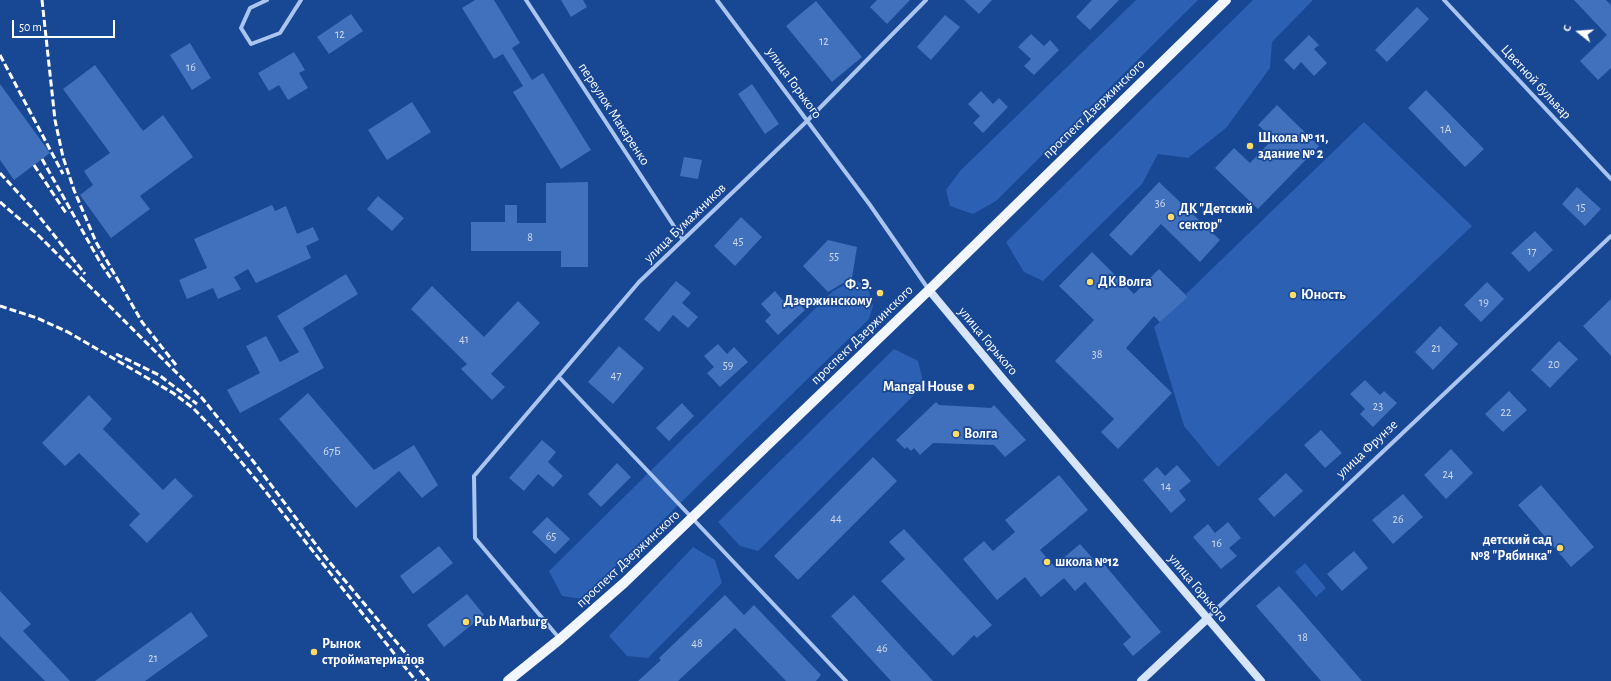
<!DOCTYPE html>
<meta charset="utf-8">
<style>
body{margin:0}
#map{position:relative;width:1611px;height:681px;overflow:hidden;background:#184794;font-family:"Alegreya Sans",sans-serif}
canvas{display:block}
.north{position:absolute;left:1559px;top:12px;width:40px;height:40px;-webkit-text-stroke:3px #184794;paint-order:stroke;rotate:287deg;font-size:11px;font-weight:700;line-height:16px;text-align:center;color:#fff}
.north::after{content:'';display:block;margin:auto;width:14px;height:18px;background:#fff;clip-path:polygon(50% 0,100% 100%,50% 72%,0 100%)}
.scale{position:absolute;left:12px;top:20px;width:103px;height:18px;box-sizing:border-box;border:2px solid #fff;border-top:0;padding-left:5px;font-size:12px;line-height:14px;white-space:nowrap;color:#fff;-webkit-text-stroke:3px #184794;paint-order:stroke}
</style>
<div id="map">
<canvas width="1611" height="681"></canvas>
<div class="north">С</div>
<div class="scale">50 m</div>
</div>
<script>
const ctx = document.querySelector('canvas').getContext('2d');
ctx.lineJoin = 'round';
function fillPath(path, color) { ctx.fillStyle = color; ctx.fill(path, 'evenodd'); }
const toPath = rows => new Path2D(rows.map(r => 'M' + r).join(''));
function strokePath(path, color, width, dash) { ctx.strokeStyle = color; ctx.lineWidth = width; ctx.lineCap = dash ? 'butt' : 'round'; ctx.setLineDash(dash || []); ctx.stroke(path); }
function write(font, color, halo, rows, align = 'center') {
  ctx.font = font + ' "Alegreya Sans",sans-serif'; ctx.lineWidth = 3.5; ctx.setLineDash([]); ctx.textBaseline = 'middle'; ctx.strokeStyle = halo; ctx.fillStyle = color; for (const [text, x, y, turn = 0] of rows) {
    ctx.save(); ctx.translate(x, y); ctx.rotate((+turn || 0) * Math.PI / 180); ctx.textAlign = isNaN(turn) ? turn : align; if (halo) ctx.strokeText(text, 0, 0); ctx.fillText(text, 0, 0); ctx.restore();
  }
}
const green = toPath([
 [1136,0,1198,0,996,201,973,214,950,206,946,190,960,171],
 [1253,0,1313,0,1272,42,1270,68,1226,128,1188,158,1158,154,1142,184,1043,281,1024,272,1006,242],
 [1364,122,1472,226,1218,467,1184,426,1154,327,1188,297,1186,294],
 [855,279,868,288,873,306,869,319,582,599,562,596,549,571,833,291],
 [894,349,918,361,924,385,758,551,740,546,718,522],
 [693,547,715,560,722,583,648,658,627,656,609,636],
 [1305,563,1326,588,1316,597,1295,572]
]);
const building = toPath([
 [475,0,494,0,520,43,512,48,532,80,543,73,591,150,561,169,513,92,523,86,503,54,494,59,462,8],
 [561,0,583,0,587,7,571,17],
 [877,0,910,0,887,24,870,7],
 [964,0,992,0,979,14],
 [1092,0,1119,0,1090,30,1076,17],
 [1574,0,1606,0,1611,5,1611,68,1598,80,1580,61,1607,35],
 [816,1,862,57,832,82,786,26],
 [1417,7,1429,19,1387,62,1375,50],
 [351,14,363,31,329,54,317,37],
 [945,15,960,27,931,60,917,47],
 [1031,34,1044,46,1050,40,1059,50,1034,75,1024,66,1031,59,1018,47],
 [1309,35,1319,45,1314,49,1327,63,1314,76,1301,62,1294,70,1284,60],
 [190,43,211,78,192,90,170,55],
 [294,52,305,70,299,73,308,88,288,100,279,85,269,91,258,73],
 [95,65,143,131,163,115,193,157,140,196,150,209,111,238,80,195,93,185,84,171,110,153,63,89],
 [0,84,50,153,14,180,0,160],
 [752,84,779,124,765,134,738,94],
 [1426,90,1484,149,1465,167,1408,108],
 [981,91,993,104,999,98,1008,107,983,133,973,123,980,116,968,104],
 [412,102,431,132,387,160,368,130],
 [1277,105,1319,146,1258,209,1215,168,1234,148,1250,163,1273,139,1258,125],
 [684,157,702,160,698,179,680,176],
 [588,182,588,267,561,267,561,251,471,251,471,222,505,222,505,205,517,205,517,223,546,223,546,183],
 [1159,182,1220,240,1200,262,1161,224,1131,256,1109,235],
 [1577,187,1601,209,1585,226,1562,204],
 [378,196,404,218,392,231,367,209],
 [272,205,275,211,286,206,297,234,313,227,319,240,306,246,311,258,256,283,248,269,234,277,241,289,218,299,213,288,187,299,179,280,207,268,194,239],
 [741,217,762,237,735,266,714,246],
 [1535,231,1553,250,1529,272,1511,253],
 [828,240,857,247,852,278,828,292,803,266],
 [1092,252,1134,294,1159,269,1188,297,1160,322,1154,316,1126,348,1172,393,1118,449,1101,432,1114,419,1055,361,1094,320,1059,286],
 [346,274,358,294,303,328,324,368,240,413,227,390,260,373,246,346,266,336,280,362,299,352,277,316],
 [676,281,691,293,682,303,698,317,688,328,673,315,659,332,644,319],
 [1487,282,1504,299,1481,322,1464,305],
 [432,286,484,337,518,301,540,323,491,374,505,387,492,400,461,369,467,364,411,309],
 [775,291,784,302,791,295,805,310,778,335,765,321,771,315,761,304],
 [1611,299,1611,356,1583,326],
 [1440,326,1458,344,1433,370,1415,352],
 [1559,341,1578,359,1550,388,1531,370],
 [718,344,727,354,734,347,748,362,720,387,707,373,714,367,704,356],
 [619,346,644,368,613,404,588,382],
 [1365,380,1380,395,1384,391,1397,403,1373,427,1360,414,1365,409,1350,394],
 [1509,391,1527,410,1503,432,1485,414],
 [308,393,374,470,414,445,438,485,422,498,399,471,356,508,279,419],
 [89,395,112,419,103,429,163,490,175,478,193,496,147,543,129,525,140,514,79,453,65,466,42,443],
 [936,402,939,405,975,407,991,408,994,405,1026,440,1005,457,994,445,933,443,920,455,914,448,911,451,907,447,905,449,896,440],
 [682,403,694,416,669,441,656,428],
 [1321,430,1342,453,1325,468,1304,445],
 [542,440,556,452,548,462,563,476,553,487,538,474,524,491,509,478],
 [1451,449,1473,473,1446,499,1424,475],
 [873,457,897,481,798,580,774,556],
 [617,463,631,477,601,507,588,494],
 [1177,465,1191,481,1179,491,1186,500,1171,513,1143,480,1157,467,1165,476],
 [1286,473,1303,491,1274,517,1258,499],
 [1059,475,1088,510,1040,550,1054,566,1080,544,1095,561,1099,558,1161,632,1133,656,1123,644,1131,637,1085,582,1075,591,1064,578,1041,597,1025,577,997,600,963,559,984,541,993,551,1015,532,1005,520],
 [1541,485,1594,547,1571,567,1518,505],
 [1403,494,1423,517,1393,544,1372,520],
 [547,517,570,539,555,554,532,532],
 [1228,522,1241,538,1229,548,1237,556,1221,569,1193,537,1208,524,1215,533],
 [904,529,992,625,977,638,974,635,953,656,881,581,905,559,889,542],
 [439,546,453,563,413,594,400,576],
 [1354,551,1368,568,1342,591,1327,574],
 [1279,586,1297,606,1362,681,1321,681,1256,606],
 [0,591,31,624,23,631,70,681,45,681,0,636],
 [467,594,484,615,444,647,427,625],
 [725,595,744,615,754,605,821,675,816,681,786,681,735,628,678,681,638,681,661,660,659,658],
 [854,595,933,681,891,681,831,616],
 [191,612,208,636,145,681,95,681]
]);
const street = toPath([
 [267,0,250,8,241,28,251,44,280,33,301,0],
 [526,0,683,240],
 [717,0,870,205,929,290],
 [1444,0,1611,179],
 [559,377,846,681],
 [1207,618,1611,236],
 [559,638,475,538,474,476,639,282,806,122,926,0]
]);
const secondary = toPath([
 [929,290,1003,379,1261,681],
 [1141,681,1207,619]
]);
const primary = toPath([
 [508,681,560,639,624,583,929,290,1226,0]
]);
const rail = toPath([
 [42,0,55,120,63,157,74,190,96,242,142,322,176,365],
 [0,55,63,174],
 [42,159,100,262,112,280],
 [34,165,66,213],
 [0,173,34,210,85,274],
 [0,202,36,233,202,398,253,461,326,558,429,681],
 [0,306,37,318,70,333],
 [66,331,149,379,173,393,193,408,218,434,258,482,416,681],
 [116,354,159,375,197,404]
]);
const markers = [
 [1250,146,4,"#ffdc68"],
 [1171,217,4,"#ffdc68"],
 [1090,282,4,"#ffdc68"],
 [880,293,4,"#ffdc68"],
 [1293,295,4,"#ffdc68"],
 [971,387,4,"#ffdc68"],
 [956,434,4,"#ffdc68"],
 [1560,548,4,"#ffdc68"],
 [1047,562,4,"#ffdc68"],
 [466,622,4,"#ffdc68"],
 [314,652,4,"#ffdc68"]
];
const numberNames = [
 ["12",340,34],
 ["12",824,41],
 ["16",191,67],
 ["1А",1446,129],
 ["36",1160,203],
 ["15",1581,207],
 ["8",530,237],
 ["45",738,241],
 ["17",1532,251],
 ["55",834,256],
 ["19",1484,302],
 ["41",464,339],
 ["21",1436,348],
 ["38",1097,354],
 ["20",1554,364],
 ["59",728,365],
 ["47",616,375],
 ["23",1378,406],
 ["22",1506,412],
 ["67Б",332,451],
 ["24",1448,474],
 ["14",1166,486],
 ["44",836,518],
 ["26",1398,519],
 ["65",551,536],
 ["16",1217,543],
 ["18",1303,637],
 ["48",697,643],
 ["46",882,648],
 ["21",153,658]
];
const streetNames = [
 ["Цветной бульвар",1536,82,47],
 ["улица Горького",794,83,54],
 ["проспект Дзержинского",1094,109,-44],
 ["переулок Макаренко",614,114,57],
 ["улица Бумажников",685,223,-44],
 ["проспект Дзержинского",862,335,-44],
 ["улица Горького",988,341,50],
 ["улица Фрунзе",1367,449,-43],
 ["проспект Дзержинского",628,559,-43],
 ["улица Горького",1198,588,50]
];
const poiNames = [
 ["Школа № 11,",1258,138],
 ["здание № 2",1258,154],
 ["ДК \"Детский",1179,209],
 ["сектор\"",1179,225],
 ["ДК Волга",1098,282],
 ["Ф. Э.",872,285,"right"],
 ["Дзержинскому",872,301,"right"],
 ["Юность",1301,295],
 ["Mangal House",963,387,"right"],
 ["Волга",964,434],
 ["детский сад",1552,540,"right"],
 ["№8 \"Рябинка\"",1552,556,"right"],
 ["школа №12",1055,562],
 ["Pub Marburg",474,622],
 ["Рынок",322,644],
 ["стройматериалов",322,660]
];
fillPath(green, '#2c60b3');
fillPath(building, '#4170bc');
strokePath(street, '#a9c5f0', 4);
strokePath(secondary, '#d7e5fb', 8);
strokePath(primary, '#f2f7ff', 10);
strokePath(rail, '#fff', 3, [7, 3]);
for (const [x, y, r, color] of markers) { const dot = new Path2D(); dot.arc(x, y, r, 0, 2 * Math.PI); ctx.fillStyle = color; ctx.fill(dot); strokePath(dot, '#184794', 1.5); }
write('12px', '#d0dbee', null, numberNames);
write('14px', '#fff', '#184794', streetNames);
write('bold 14px', '#fff', '#184794', poiNames, 'left');
</script>
